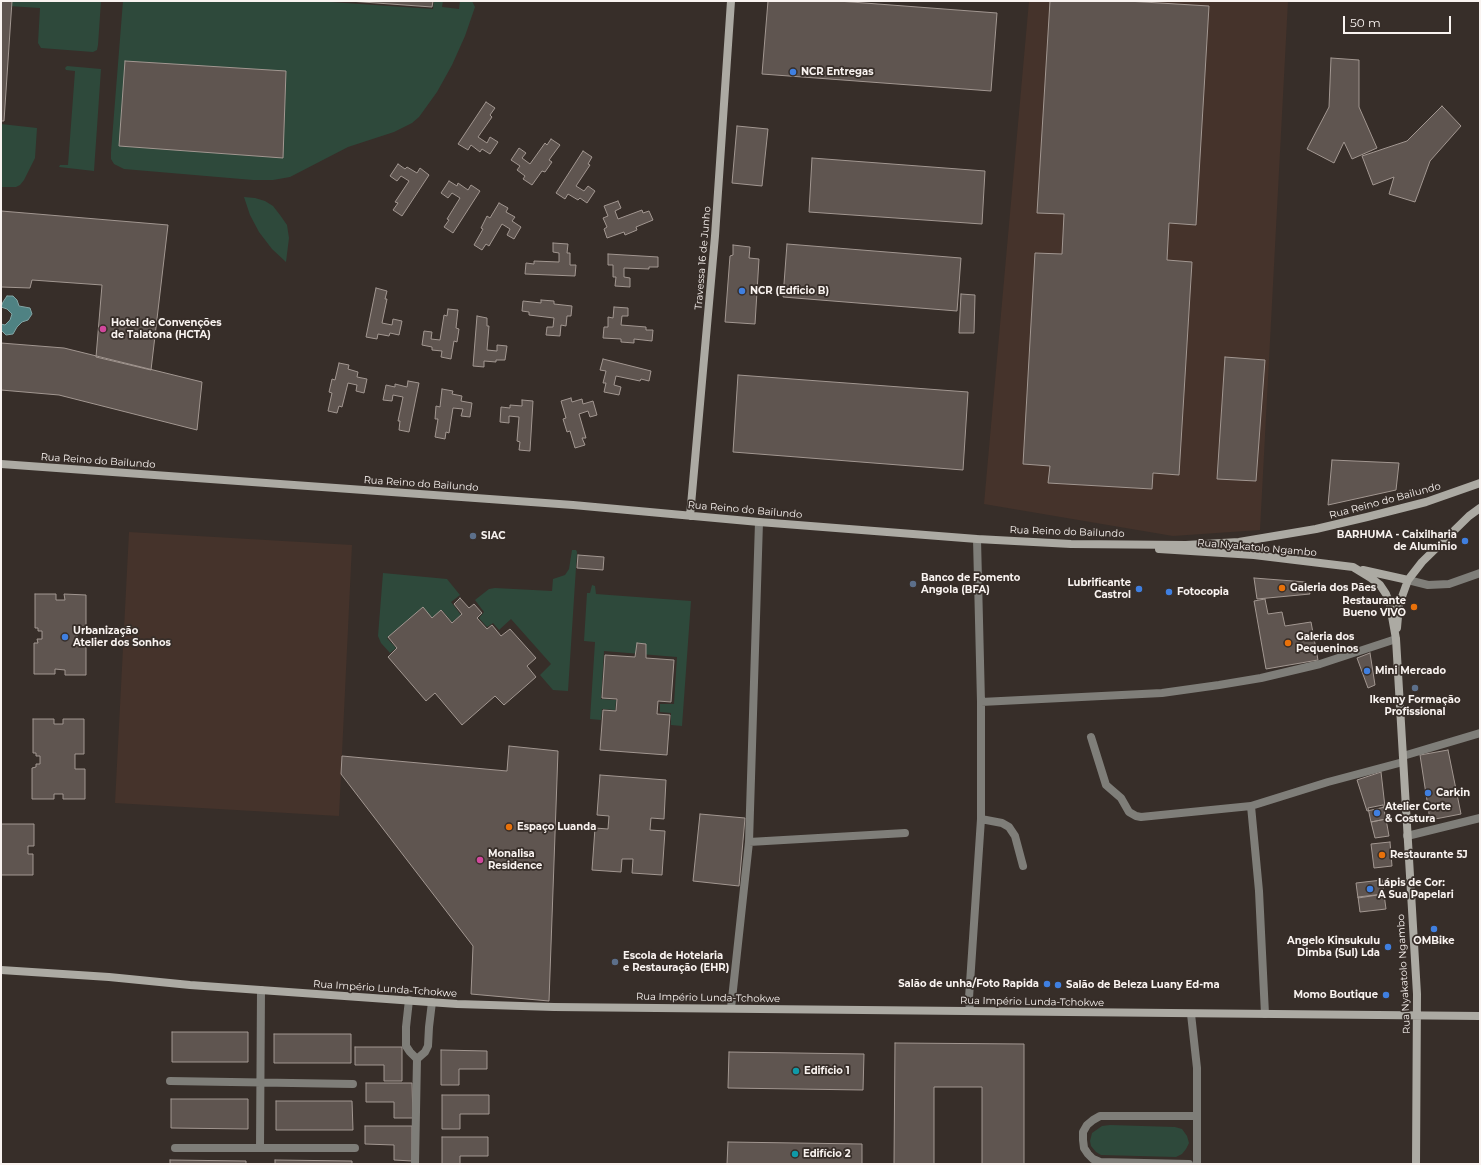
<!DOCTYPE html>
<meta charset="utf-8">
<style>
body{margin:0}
#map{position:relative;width:1481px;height:1165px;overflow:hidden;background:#372e29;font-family:Montserrat,sans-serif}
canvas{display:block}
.frame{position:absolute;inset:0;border:2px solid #f9f3f0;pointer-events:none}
.scale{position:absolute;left:1343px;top:16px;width:108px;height:18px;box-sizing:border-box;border:2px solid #f9f3f0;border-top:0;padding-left:5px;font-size:12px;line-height:14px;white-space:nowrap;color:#f9f3f0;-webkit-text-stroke:3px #372e29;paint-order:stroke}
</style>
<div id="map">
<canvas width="1481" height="1165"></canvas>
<div class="frame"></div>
<div class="scale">50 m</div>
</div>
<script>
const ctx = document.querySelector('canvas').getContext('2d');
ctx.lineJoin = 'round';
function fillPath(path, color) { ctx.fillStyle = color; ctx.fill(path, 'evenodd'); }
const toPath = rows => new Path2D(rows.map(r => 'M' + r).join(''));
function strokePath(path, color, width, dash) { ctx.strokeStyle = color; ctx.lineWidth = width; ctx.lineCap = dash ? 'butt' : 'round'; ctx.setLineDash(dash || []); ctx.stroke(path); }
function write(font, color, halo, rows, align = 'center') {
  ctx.font = font + ' Montserrat,sans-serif'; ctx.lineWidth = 3.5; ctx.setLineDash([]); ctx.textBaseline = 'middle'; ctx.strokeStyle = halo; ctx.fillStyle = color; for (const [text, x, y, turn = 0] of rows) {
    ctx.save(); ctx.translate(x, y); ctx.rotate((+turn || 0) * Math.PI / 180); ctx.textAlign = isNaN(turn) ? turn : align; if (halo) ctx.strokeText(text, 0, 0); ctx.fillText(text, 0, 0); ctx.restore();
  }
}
const industrial = toPath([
 [1029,1,1288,1,1260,530,1173,536,984,504],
 [129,532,352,545,339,816,115,803]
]);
const green = toPath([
 [9,1,101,1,98,45,97,50,93,52,41,48,38,43,40,8,8,6],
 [123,1,316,1,433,9,434,1,443,1,442,7,459,9,460,1,472,1,475,7,465,36,452,65,437,92,419,117,412,123,394,132,348,147,290,177,273,180,253,180,124,169,114,164,111,159,111,152],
 [67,66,101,69,94,171,59,167,60,165,68,165,75,71,66,70,65,68],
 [1,124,37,128,35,158,24,180,20,185,16,187,1,187],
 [244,197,255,198,265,201,273,206,280,215,287,225,289,238,286,262,272,249,259,232,250,215],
 [572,550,576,550,577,552,568,691,553,690,540,675,551,664,511,619,499,630,493,623,487,627,479,618,484,612,475,600,489,589,495,588,552,591,553,579,565,575,569,569],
 [383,573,447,579,460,595,451,602,461,615,452,622,442,610,432,618,423,608,387,638,396,648,390,653,381,643,378,636],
 [592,585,595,586,596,594,691,601,682,726,671,725,671,713,660,712,660,704,674,704,677,657,604,651,601,699,616,700,615,710,602,709,601,720,590,719,595,642,584,641,587,593,590,593],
 [1110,1125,1175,1127,1182,1129,1187,1136,1189,1143,1186,1149,1182,1154,1176,1157,1101,1155,1096,1152,1091,1146,1090,1141,1092,1133,1102,1126]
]);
const water = toPath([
 [7,296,13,296,17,300,19,306,30,308,32,314,28,320,22,322,17,327,13,334,6,335,1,330,1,324,5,325,10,320,12,314,7,309,1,307,3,302,7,296]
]);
const building = toPath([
 [1,1,12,1,4,121,1,121,1,1],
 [349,1,433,1,432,7,349,1],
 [768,1,838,1,997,13,991,91,762,74,768,1],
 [1050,1,1127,1,1209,6,1196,225,1169,223,1167,260,1192,262,1179,475,1153,473,1152,489,1048,483,1050,466,1023,464,1035,253,1062,254,1064,214,1037,213,1050,1],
 [1331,58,1359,60,1359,107,1377,148,1352,159,1344,142,1334,163,1307,149,1329,107,1331,58],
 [125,61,286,71,283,158,119,146,125,61],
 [486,102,495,108,490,115,492,117,478,137,487,143,490,137,498,142,490,154,482,149,480,152,471,145,468,150,458,144,486,102],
 [1442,106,1461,126,1430,161,1415,202,1389,194,1394,177,1373,185,1362,156,1407,141,1442,106],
 [737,126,768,129,762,186,732,183,737,126],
 [551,139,560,145,549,160,552,162,545,172,542,171,532,185,523,179,525,176,517,170,520,166,511,160,519,148,526,153,522,158,530,164,545,143,547,145,551,139],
 [583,151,592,157,588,164,590,165,576,186,584,191,588,186,595,191,587,203,580,198,578,200,568,194,565,199,556,193,583,151],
 [812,158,985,171,982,224,809,212,812,158],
 [398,164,405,169,407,167,417,173,420,168,429,175,402,216,393,210,398,203,395,202,409,181,401,176,397,181,390,176,398,164],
 [449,181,457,186,458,183,468,190,471,185,480,191,453,233,444,227,449,220,447,219,460,198,452,193,448,198,441,193,449,181],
 [618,201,621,208,615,211,618,219,642,210,643,213,649,211,653,220,636,227,637,230,625,235,624,232,607,238,604,229,607,227,603,218,608,216,604,206,618,201],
 [499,203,508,208,506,212,515,217,512,221,521,227,514,239,507,235,510,229,502,224,489,246,486,244,482,250,474,245,483,229,481,228,487,216,490,218,499,203],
 [1,211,168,225,151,370,96,357,102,285,32,280,30,288,1,287,1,211],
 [553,243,568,244,567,253,570,253,570,265,576,265,575,276,525,274,526,263,534,264,534,261,559,262,559,253,553,252,553,243],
 [787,244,961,258,957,311,783,297,787,244],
 [733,245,750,247,749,258,759,259,755,324,725,322,730,256,733,255,733,245],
 [608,254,658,257,658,267,649,267,649,269,624,268,624,277,630,278,630,287,615,286,616,277,613,277,613,265,608,265,608,254],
 [376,288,387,291,385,299,387,299,382,323,392,325,393,319,402,321,399,335,390,333,389,336,378,334,377,339,366,337,376,288],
 [961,294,975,295,974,333,959,333,961,294],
 [541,300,554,301,554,304,572,306,571,316,567,316,566,326,561,325,560,336,546,335,547,327,553,327,554,318,529,315,529,312,522,311,523,301,541,303,541,300],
 [614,307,628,308,628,316,622,316,621,325,646,327,646,330,653,330,652,341,634,339,634,343,621,342,621,339,603,338,604,327,608,327,608,317,613,318,614,307],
 [448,309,458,310,456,328,459,329,457,342,454,341,451,359,441,357,442,351,432,350,432,347,422,345,424,331,432,332,431,339,440,340,444,315,447,316,448,309],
 [477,316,487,318,487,326,489,326,487,350,497,351,497,345,507,346,505,360,496,360,496,362,484,361,484,367,473,366,477,316],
 [1,343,64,348,202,382,197,430,59,395,1,390,1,343],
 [1225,357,1265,360,1256,481,1217,479,1225,357],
 [603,359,651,371,649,381,641,379,640,381,616,376,614,385,621,387,619,395,604,392,606,383,603,383,606,371,600,370,603,359],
 [339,363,349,365,348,369,358,372,357,377,367,379,364,393,356,391,357,385,348,383,342,407,339,406,337,413,328,411,332,393,329,392,332,379,335,380,339,363],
 [738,375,968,392,963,470,733,452,738,375],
 [408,381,419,383,409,432,399,430,400,421,398,421,403,397,393,395,392,401,383,400,386,385,395,387,395,384,407,387,408,381],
 [442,389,453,391,452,394,462,396,461,401,472,403,470,417,461,416,463,409,453,408,449,433,446,432,445,439,435,437,438,419,435,419,436,406,440,407,442,389],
 [571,398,572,402,582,399,583,404,593,401,597,415,590,417,588,411,579,414,586,438,582,438,585,445,575,448,570,431,567,432,563,419,566,418,561,401,571,398],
 [522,400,533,401,530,451,519,450,520,442,517,441,519,417,509,416,509,423,500,422,501,407,510,408,510,405,522,406,522,400],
 [1332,460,1399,463,1396,490,1328,505,1332,460],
 [578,555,604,557,603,570,577,568,578,555],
 [1254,578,1306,582,1310,594,1257,599,1254,578],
 [35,594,56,594,56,600,65,600,64,594,86,595,86,629,77,629,77,644,86,644,86,675,65,675,65,670,55,669,55,674,34,674,34,643,38,643,37,639,42,639,42,631,38,631,38,628,35,628,35,594],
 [460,598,469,608,474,604,482,613,477,618,487,629,492,625,501,636,510,629,536,658,527,666,536,677,504,705,495,696,462,725,435,693,426,701,388,657,397,648,388,637,423,607,432,618,441,610,452,623,462,614,454,604,460,598],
 [1265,599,1268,614,1282,612,1285,626,1311,622,1318,660,1266,669,1254,601,1265,599],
 [637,643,646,644,646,658,674,660,671,702,658,701,657,714,670,715,667,755,600,750,603,710,616,711,617,699,602,698,605,655,635,657,637,643],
 [1370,653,1375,685,1368,688,1357,658,1370,653],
 [33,719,54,719,54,724,63,724,63,719,84,719,84,754,75,754,75,769,85,769,85,799,63,799,63,794,54,794,54,799,32,799,32,768,36,767,36,764,40,764,40,756,36,756,36,753,33,753,33,719],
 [509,746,558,751,549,1001,471,994,473,946,341,774,342,756,507,771,509,746],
 [1448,750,1461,814,1430,820,1420,755,1448,750],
 [1381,772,1385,807,1367,811,1357,780,1381,772],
 [600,775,666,780,664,819,651,818,650,830,665,831,662,875,632,873,633,859,622,859,621,872,592,870,595,828,608,829,609,816,597,815,600,775],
 [1383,805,1386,819,1371,822,1368,808,1383,805],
 [700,814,745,818,739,886,693,881,700,814],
 [1386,819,1389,836,1375,838,1371,822,1386,819],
 [1,824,34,824,34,846,28,846,28,854,33,854,33,875,1,875,1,824],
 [1390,842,1392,866,1374,868,1371,844,1390,842],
 [1382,880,1384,894,1358,898,1356,883,1382,880],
 [1384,894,1386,909,1360,912,1358,897,1384,894],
 [172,1032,248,1032,248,1062,172,1062,172,1032],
 [274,1034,351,1034,351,1063,274,1063,274,1034],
 [895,1043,1024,1044,1024,1164,982,1164,982,1087,934,1087,934,1164,894,1164,895,1043],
 [355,1047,402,1047,402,1081,384,1081,384,1065,355,1065,355,1047],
 [441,1050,487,1051,487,1069,459,1069,459,1085,441,1085,441,1050],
 [729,1052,864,1054,863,1090,728,1088,729,1052],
 [366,1083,412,1083,413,1118,394,1118,394,1102,366,1102,366,1083],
 [442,1095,489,1095,489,1114,460,1114,460,1129,442,1129,442,1095],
 [171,1099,248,1099,248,1129,171,1128,171,1099],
 [276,1101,352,1101,353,1130,276,1130,276,1101],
 [365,1126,412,1126,412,1161,394,1160,394,1145,365,1144,365,1126],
 [442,1137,488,1137,488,1156,460,1156,460,1164,442,1164,442,1137],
 [728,1142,862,1144,862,1164,727,1164,728,1142],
 [170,1160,246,1161,246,1164,170,1164,170,1160],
 [275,1160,352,1161,352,1164,275,1164,275,1160]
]);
const street = toPath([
 [1408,580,1428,585,1449,584,1480,573],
 [981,702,1162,693,1219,685,1261,678,1320,664,1396,639],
 [1091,737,1106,785,1121,798,1129,812,1136,816,1141,817,1251,806,1328,782,1403,762],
 [1403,756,1480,733],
 [1251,806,1259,891,1265,1014],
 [981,819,1002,823,1009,827,1015,836,1023,866],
 [1407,836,1480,818],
 [749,842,905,833],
 [409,1000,406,1027,406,1046,410,1052,417,1059],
 [731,1008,749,842,759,522],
 [970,1011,969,998,981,819,981,702,977,539],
 [1191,1014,1197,1068,1197,1164],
 [170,1081,353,1084],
 [175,1148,355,1148],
 [260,1148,261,990],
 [415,1164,417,1059,425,1052,428,1046,429,1027,432,1002],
 [1189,1164,1100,1162,1093,1159,1088,1154,1084,1148,1083,1140,1083,1132,1087,1125,1093,1120,1100,1116,1197,1116]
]);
const secondary = toPath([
 [1,464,573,505,759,522,977,539,1071,544,1186,545,1239,542,1316,529,1367,517,1426,502,1480,483],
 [690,516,715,236,731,1],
 [1159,549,1254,555,1353,567,1371,578,1380,585,1386,594,1390,605,1396,639,1417,994,1416,1164],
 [1363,570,1408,580],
 [1397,628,1399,605,1408,580,1422,562,1469,516,1480,508],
 [1,970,109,977,190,985,457,1004,554,1007,1480,1016]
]);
const markers = [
 [793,72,4,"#3f7fe0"],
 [742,291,4,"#3f7fe0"],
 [103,329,4,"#d1479c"],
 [473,536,4,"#5c6f8a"],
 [1465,541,4,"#3f7fe0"],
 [913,584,4,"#5c6f8a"],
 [1282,588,4,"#e8710a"],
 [1139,589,4,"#3f7fe0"],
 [1169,592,4,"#3f7fe0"],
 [1414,607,4,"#e8710a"],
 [65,637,4,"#3f7fe0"],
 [1288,643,4,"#e8710a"],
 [1367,671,4,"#3f7fe0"],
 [1415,688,4,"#5c6f8a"],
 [1428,793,4,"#3f7fe0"],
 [1377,813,4,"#3f7fe0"],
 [509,827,4,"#e8710a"],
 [1382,855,4,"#e8710a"],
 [480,860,4,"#d1479c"],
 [1370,889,4,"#3f7fe0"],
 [1434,929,4,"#3f7fe0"],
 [1388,947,4,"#3f7fe0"],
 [615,962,4,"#5c6f8a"],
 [1047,984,4,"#3f7fe0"],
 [1058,985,4,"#3f7fe0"],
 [1386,995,4,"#3f7fe0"],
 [796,1071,4,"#0f9aa8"],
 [795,1154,4,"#0f9aa8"]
];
const poiNames = [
 ["NCR Entregas",801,72],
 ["NCR (Edficio B)",750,291],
 ["Hotel de Convenções",111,323],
 ["de Talatona (HCTA)",111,335],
 ["BARHUMA - Caixilharia",1457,535,"right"],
 ["de Aluminio",1457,547,"right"],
 ["SIAC",481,536],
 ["Banco de Fomento",921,578],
 ["Angola (BFA)",921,590],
 ["Lubrificante",1131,583,"right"],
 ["Castrol",1131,595,"right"],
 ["Galeria dos Pães",1290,588],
 ["Fotocopia",1177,592],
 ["Restaurante",1406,601,"right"],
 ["Bueno VIVO",1406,613,"right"],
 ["Urbanização",73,631],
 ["Atelier dos Sonhos",73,643],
 ["Galeria dos",1296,637],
 ["Pequeninos",1296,649],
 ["Mini Mercado",1375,671],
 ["Ikenny Formação",1415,700,"center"],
 ["Profissional",1415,712,"center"],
 ["Carkin",1436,793],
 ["Atelier Corte",1385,807],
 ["& Costura",1385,819],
 ["Espaço Luanda",517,827],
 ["Monalisa",488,854],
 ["Residence",488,866],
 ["Restaurante 5J",1390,855],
 ["Lápis de Cor:",1378,883],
 ["A Sua Papelari",1378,895],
 ["Angelo Kinsukulu",1380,941,"right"],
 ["Dimba (Sul) Lda",1380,953,"right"],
 ["OMBike",1434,941,"center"],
 ["Escola de Hotelaria",623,956],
 ["e Restauração (EHR)",623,968],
 ["Salão de unha/Foto Rapida",1039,984,"right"],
 ["Salão de Beleza Luany Ed-ma",1066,985],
 ["Momo Boutique",1378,995,"right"],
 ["Edifício 1",804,1071],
 ["Edifício 2",803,1154]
];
const streetNames = [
 ["Travessa 16 de Junho",703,258,-85],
 ["Rua Reino do Bailundo",98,461,4],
 ["Rua Reino do Bailundo",421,484,4],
 ["Rua Reino do Bailundo",1385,501,-15],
 ["Rua Reino do Bailundo",745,510,5],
 ["Rua Reino do Bailundo",1067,532,2],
 ["Rua Nyakatolo Ngambo",1257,548,5],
 ["Rua Nyakatolo Ngambo",1404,974,-93],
 ["Rua Império Lunda-Tchokwe",385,989,4],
 ["Rua Império Lunda-Tchokwe",708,998,1],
 ["Rua Império Lunda-Tchokwe",1032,1002,1]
];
fillPath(industrial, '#45332b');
fillPath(green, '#2e493b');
fillPath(water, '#4f8283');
strokePath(water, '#82a4a4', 1);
fillPath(building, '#5f5550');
strokePath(building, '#a29791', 1);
strokePath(street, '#7f7e79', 8);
strokePath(secondary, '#acaaa3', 8);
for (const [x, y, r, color] of markers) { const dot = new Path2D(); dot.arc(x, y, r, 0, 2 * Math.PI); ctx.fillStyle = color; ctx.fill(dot); strokePath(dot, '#372e29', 1.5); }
write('bold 10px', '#f9f3f0', '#372e29', poiNames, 'left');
write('10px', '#f9f3f0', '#372e29', streetNames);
</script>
